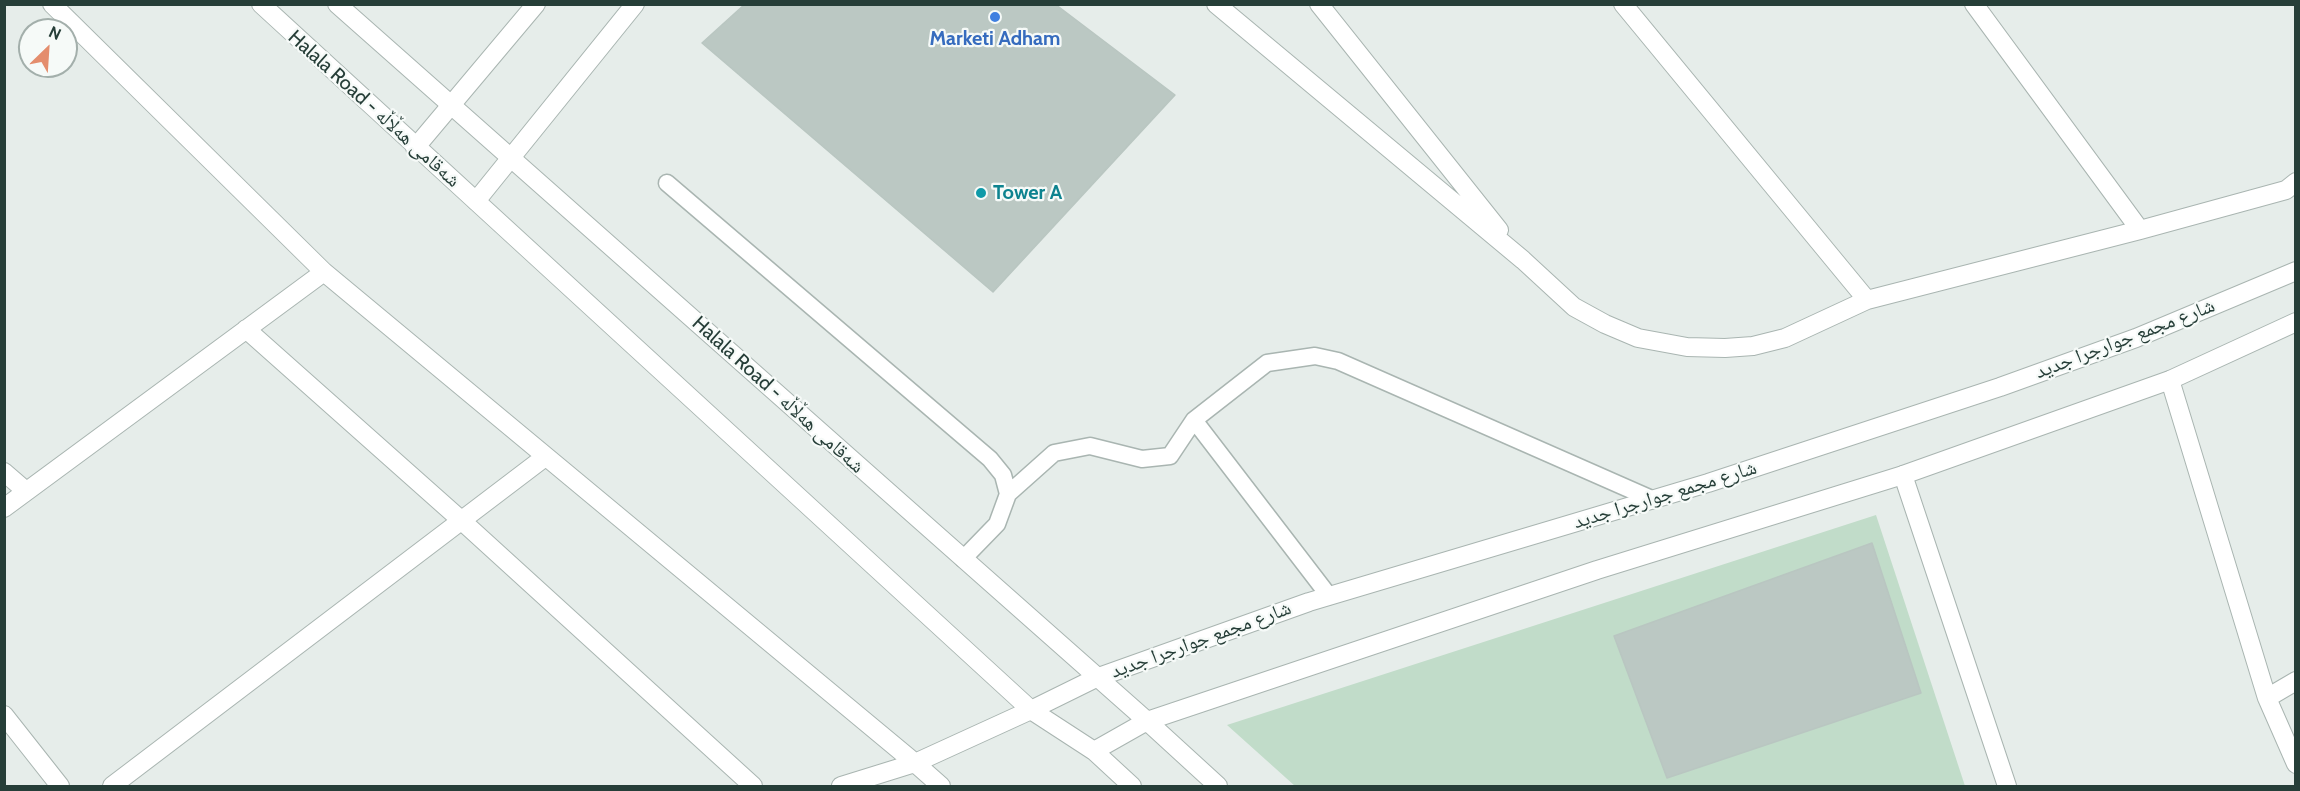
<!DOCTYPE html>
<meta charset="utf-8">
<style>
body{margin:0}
#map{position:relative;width:2300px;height:791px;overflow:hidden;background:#e6edea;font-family:Cabin,sans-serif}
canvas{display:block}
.frame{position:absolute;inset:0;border:6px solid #263e38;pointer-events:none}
.north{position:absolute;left:18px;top:18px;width:60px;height:60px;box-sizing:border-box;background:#f6faf8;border:2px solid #a3afab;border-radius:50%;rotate:25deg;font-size:16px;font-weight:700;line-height:24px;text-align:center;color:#263e38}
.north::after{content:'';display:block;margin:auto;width:21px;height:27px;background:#e48d6d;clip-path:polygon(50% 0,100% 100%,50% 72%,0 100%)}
</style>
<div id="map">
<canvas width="2300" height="791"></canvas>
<div class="frame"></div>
<div class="north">N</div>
</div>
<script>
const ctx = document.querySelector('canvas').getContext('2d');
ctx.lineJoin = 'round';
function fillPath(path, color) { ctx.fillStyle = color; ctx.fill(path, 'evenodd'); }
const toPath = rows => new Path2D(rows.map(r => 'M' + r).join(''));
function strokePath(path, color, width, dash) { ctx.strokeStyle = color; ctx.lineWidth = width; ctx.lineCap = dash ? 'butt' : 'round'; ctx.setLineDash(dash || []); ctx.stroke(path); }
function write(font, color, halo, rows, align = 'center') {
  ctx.font = font + ' Cabin,"Noto Naskh Arabic",sans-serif'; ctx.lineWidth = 4.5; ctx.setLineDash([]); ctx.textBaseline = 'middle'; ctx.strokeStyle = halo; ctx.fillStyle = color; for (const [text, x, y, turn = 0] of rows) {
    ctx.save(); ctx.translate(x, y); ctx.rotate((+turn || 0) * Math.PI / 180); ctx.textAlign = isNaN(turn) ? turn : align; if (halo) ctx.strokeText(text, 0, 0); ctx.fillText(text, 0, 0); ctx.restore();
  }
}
const green = toPath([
 [1876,515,1965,786,1295,786,1227,725]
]);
const building = toPath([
 [745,4,1055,4,1175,95,993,292,702,43,745,4],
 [1872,543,1921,693,1667,778,1614,636,1872,543]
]);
const service = toPath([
 [667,183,990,459,1003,475,1008,494,997,524,963,559],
 [1194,420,1329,596],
 [1008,494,1054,453,1090,446,1142,459,1170,456,1194,420,1267,363,1315,356,1338,361,1654,500]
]);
const minor = toPath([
 [52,4,324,272,915,763,941,786],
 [1216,4,1523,260,1574,307,1605,324,1638,338,1687,347,1725,348,1753,346,1785,338,1867,300,2140,230,2286,190,2296,182],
 [1319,4,1499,230],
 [1623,4,1867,300],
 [1974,4,2140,230],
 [415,148,536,4],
 [476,201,635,4],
 [246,329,462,521,753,786],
 [2170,380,2267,698,2296,764],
 [4,472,26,491],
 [1903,475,2007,786],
 [4,508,324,272],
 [2267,698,2296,681],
 [4,715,60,786],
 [112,786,545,457],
 [841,786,915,763,1031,710]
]);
const tertiary = toPath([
 [261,4,1031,710,1094,751,1132,786],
 [337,4,1147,721,1218,786],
 [1031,710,1096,678,1309,602,1708,483,2000,387,2136,338,2296,271],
 [1094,751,1147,721,1597,570,1903,475,2170,380,2296,322]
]);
const markers = [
 [995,17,6,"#3f7fe0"],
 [981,193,6,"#0f9aa8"]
];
const shopNames = [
 ["Marketi Adham",995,39]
];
const streetNames = [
 ["Halala Road - شەقامی هەڵاڵە",374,109,42],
 ["شارع مجمع جوارجرا جديد",2125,339,-21],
 ["Halala Road - شەقامی هەڵاڵە",778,395,42],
 ["شارع مجمع جوارجرا جديد",1665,495,-17],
 ["شارع مجمع جوارجرا جديد",1201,640,-20]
];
const cultureNames = [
 ["Tower A",993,193]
];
fillPath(green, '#c1dcc9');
fillPath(building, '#bbc8c3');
strokePath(building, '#b9c6c1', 1.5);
strokePath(service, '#a9b5b1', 19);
strokePath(minor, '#a9b5b1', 20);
strokePath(tertiary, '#a9b5b1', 20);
strokePath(service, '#fff', 16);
strokePath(minor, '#fff', 18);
strokePath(tertiary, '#fff', 18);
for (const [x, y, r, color] of markers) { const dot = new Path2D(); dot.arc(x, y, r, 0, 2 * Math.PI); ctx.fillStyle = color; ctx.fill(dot); strokePath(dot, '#f6faf8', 2); }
write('bold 20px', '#366cbe', '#f6faf8', shopNames);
write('20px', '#263e38', '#f6faf8', streetNames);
write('bold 20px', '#0d838f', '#f6faf8', cultureNames, 'left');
</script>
